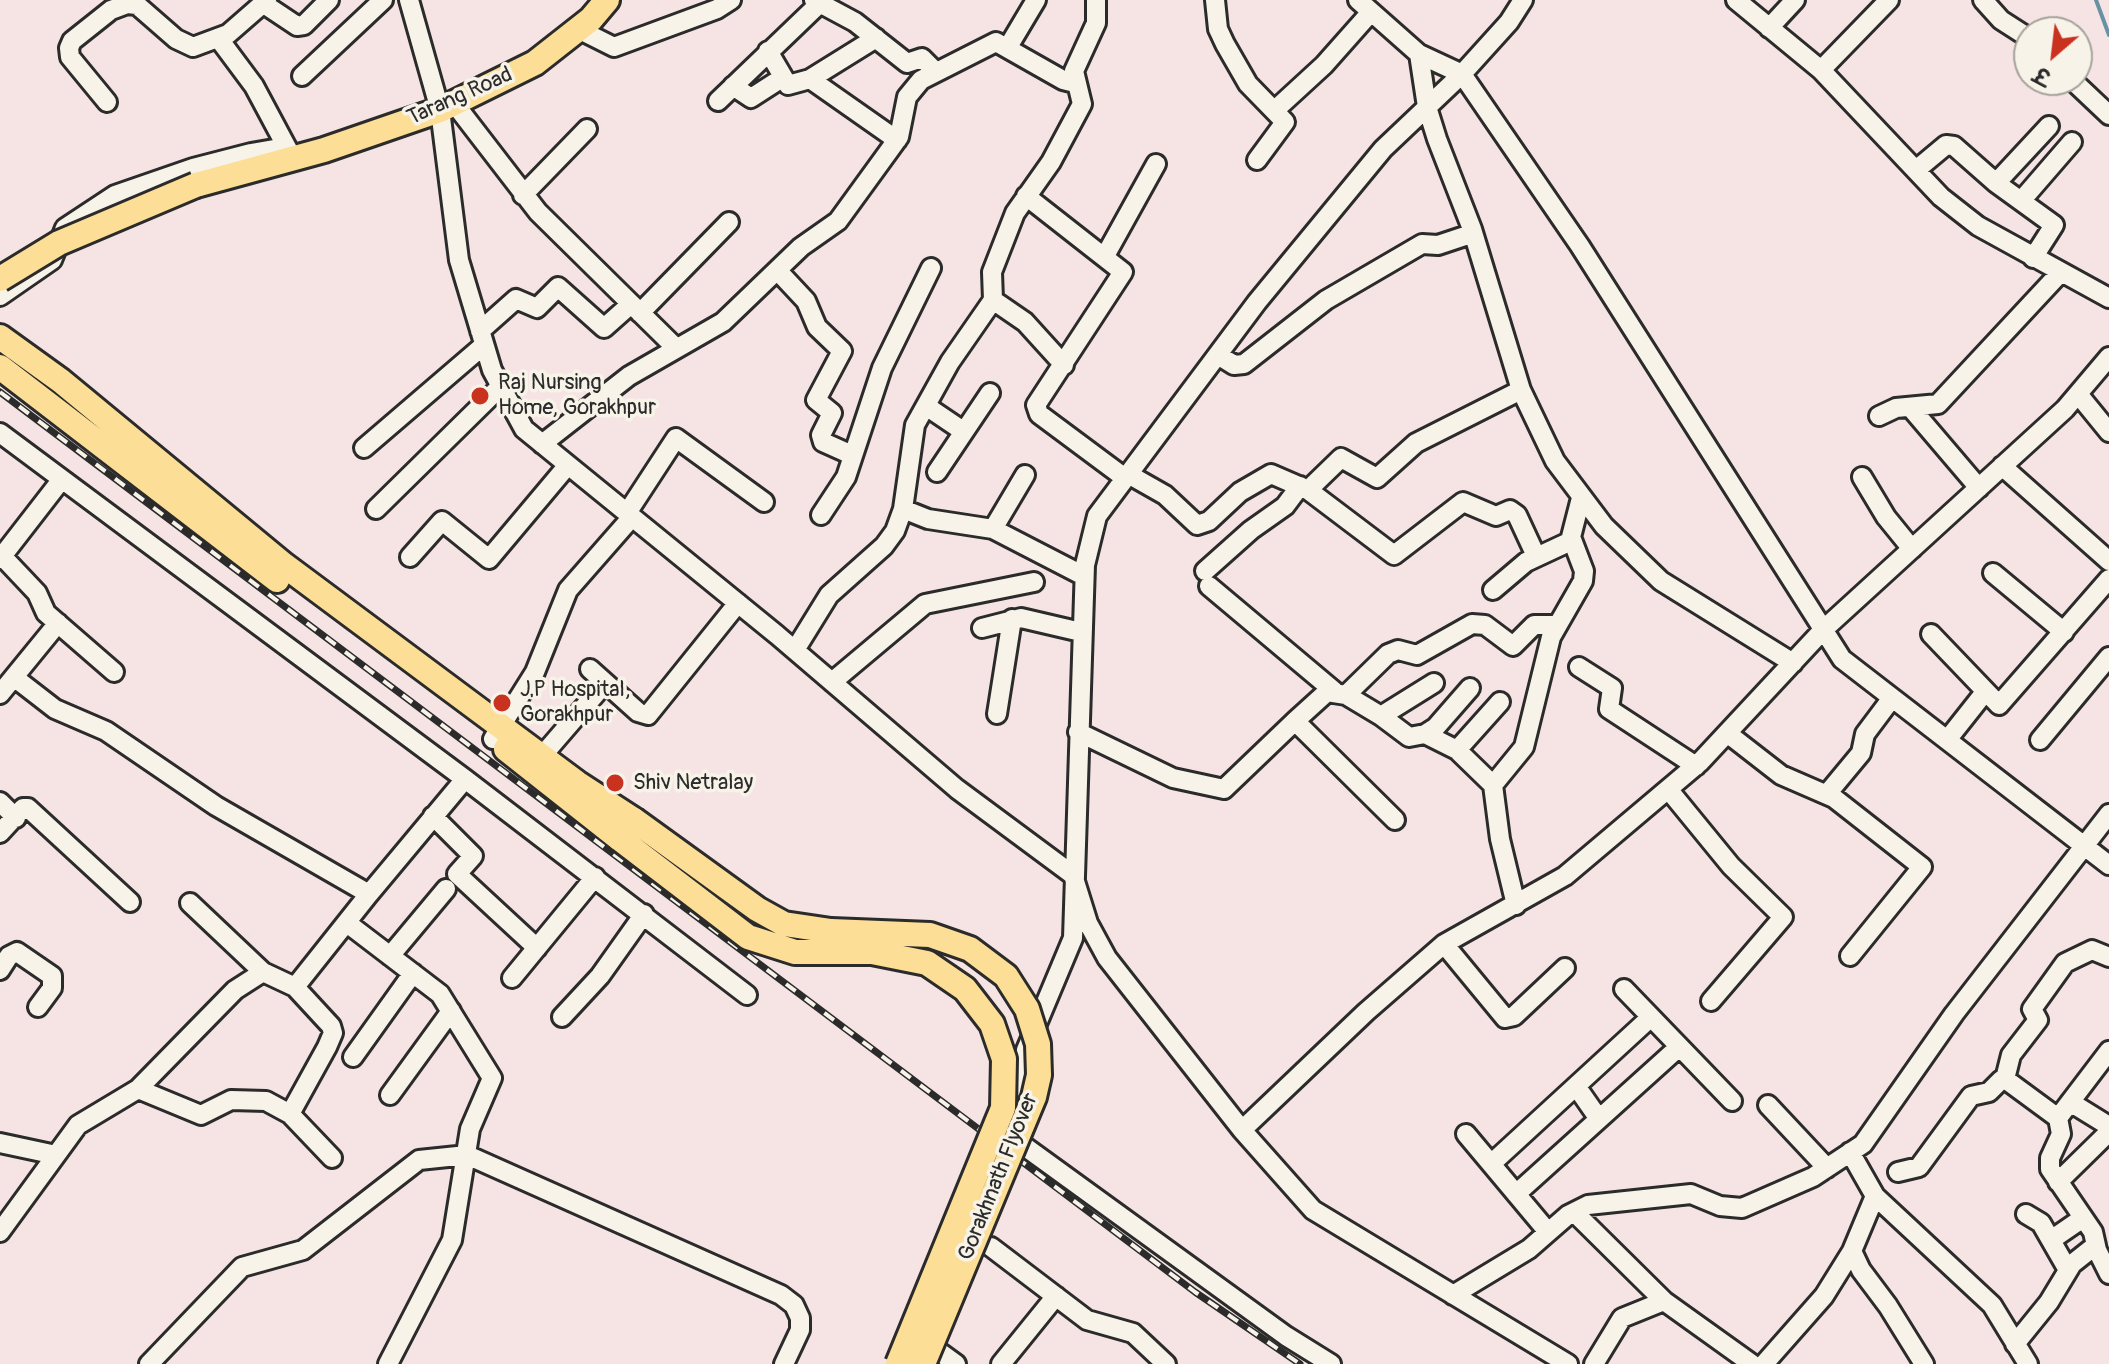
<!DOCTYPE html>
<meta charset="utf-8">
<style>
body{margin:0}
#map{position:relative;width:2109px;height:1364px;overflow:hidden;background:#f6e4e5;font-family:Pangolin,"Playpen Sans Deva",sans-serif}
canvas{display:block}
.north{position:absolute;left:2013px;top:16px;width:80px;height:80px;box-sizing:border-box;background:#f7f3e8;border:2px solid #a5a39c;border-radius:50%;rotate:208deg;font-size:22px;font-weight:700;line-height:32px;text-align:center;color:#2b2b2b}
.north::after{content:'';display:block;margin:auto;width:28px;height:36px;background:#c8321e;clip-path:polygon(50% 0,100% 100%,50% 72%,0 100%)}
</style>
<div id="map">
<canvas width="2109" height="1364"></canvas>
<div class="north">उ</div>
</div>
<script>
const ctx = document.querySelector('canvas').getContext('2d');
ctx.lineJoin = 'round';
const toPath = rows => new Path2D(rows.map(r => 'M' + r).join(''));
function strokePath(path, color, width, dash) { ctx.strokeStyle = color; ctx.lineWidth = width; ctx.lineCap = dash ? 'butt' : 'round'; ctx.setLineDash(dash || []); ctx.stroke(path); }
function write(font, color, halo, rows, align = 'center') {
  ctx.font = font + ' Pangolin,sans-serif'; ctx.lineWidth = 7; ctx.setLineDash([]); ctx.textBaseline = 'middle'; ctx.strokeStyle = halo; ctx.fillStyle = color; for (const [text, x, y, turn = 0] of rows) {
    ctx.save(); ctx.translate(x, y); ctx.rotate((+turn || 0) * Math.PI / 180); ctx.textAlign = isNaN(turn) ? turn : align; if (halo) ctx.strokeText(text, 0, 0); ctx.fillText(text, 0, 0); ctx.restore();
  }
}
const stream = toPath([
 [2096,0,2109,35]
]);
const minor = toPath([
 [409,0,440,110,459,260,492,370,524,429,777,635,957,789,1073,875,1088,923,1107,958,1242,1130,1313,1210,1568,1364],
 [814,0,855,22,907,63,922,58,935,71],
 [1215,0,1218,29,1225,44,1248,84,1285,122,1257,160],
 [1358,0,1419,54,1462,74,1580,246,1842,659,2109,865],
 [1736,0,1821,70,1941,197,1978,226,2109,298],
 [1983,0,2001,20,2029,38],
 [264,4,297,26,304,25,329,0],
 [1769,28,1795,0],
 [578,29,614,47,717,9,731,0],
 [219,39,254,86,293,159],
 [1008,47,1036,0],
 [768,51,788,85,810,79,897,140],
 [1419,54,1427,107,1437,139,1472,229,1521,390,1555,461,1604,526,1661,581,1793,663],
 [1821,70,1889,0],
 [302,76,383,0],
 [810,79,876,38],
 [2072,80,2109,115],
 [733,86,751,98,782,78],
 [718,101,819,4],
 [107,102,70,57,69,48,72,41,111,10,127,4,137,5,176,39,193,47,228,34,267,0],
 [454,103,538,212,676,348],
 [1275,110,1324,65,1371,12],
 [1916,170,1946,145,1954,146,1996,183,2054,225,2033,258],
 [1996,183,2049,126],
 [523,195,587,129],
 [1026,196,1123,272,1036,405,1039,414,1125,478],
 [2021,201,2072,142],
 [1105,256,1156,164],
 [777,270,806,301,817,327,842,351,816,400,832,413,821,435,823,442,852,455],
 [0,296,52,260,65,228,115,195,193,168,251,153,274,149,293,159],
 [993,300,1025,322,1064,365],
 [640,313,729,222],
 [480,331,516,299,537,308,558,287,604,328,631,304],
 [1218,355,1234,365,1244,364,1326,300,1422,244,1438,245,1471,234],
 [2078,394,2109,432],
 [926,406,963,431],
 [1910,407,1979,488],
 [1879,416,1896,408,1938,404,2060,273],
 [0,433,465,779,747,995],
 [542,444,629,376,723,322,801,247,838,221,899,137,907,97,921,80,996,42,1063,80,1075,83],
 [364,448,484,345],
 [2002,466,2109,561],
 [937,472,990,393],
 [1128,474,1165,495,1197,525,1209,521,1240,492,1271,474,1308,490,1394,555,1463,502,1496,516,1510,510,1517,515,1536,556],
 [1862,477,1886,517,1912,549],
 [1308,490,1341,458,1377,478,1416,443,1521,390],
 [376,509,501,386],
 [903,509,928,519,993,529,1084,576],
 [627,513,676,438,764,502],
 [821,515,846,477,882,368,931,268],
 [993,529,1025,475],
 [2,556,37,593,46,613,114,672],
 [410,557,442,521,489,559,568,465],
 [0,559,62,479],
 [1205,571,1251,530,1285,506,1300,486],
 [1993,573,2064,632],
 [1209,586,1334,691],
 [1493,590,1526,562,1571,541],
 [982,628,1021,618,1081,632],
 [1931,634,1999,705,2109,579],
 [795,650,829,595,884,546,895,531,903,509,915,425,950,362,993,300,992,272,1015,213,1051,162,1082,104,1074,71,1096,23,1096,0],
 [1579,667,1612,688,1609,709,1696,766],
 [590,669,638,712,648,715,738,603],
 [15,678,55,709,106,731,216,806,369,894,465,779],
 [832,682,925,604,1034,582],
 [1470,688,1436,727,1425,734,1457,750,1493,785],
 [0,694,58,623],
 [1346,695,1388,654,1398,650,1417,655,1472,624,1485,625,1513,646,1534,625,1557,625],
 [997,714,1012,619],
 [1381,716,1409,737,1425,734],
 [1295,721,1327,692,1346,695,1381,716,1434,683],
 [1078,732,1173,778,1224,789,1295,721,1395,820],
 [1727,733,1781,775,1834,798,1922,867,1850,956],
 [493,739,535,672,568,590,632,517],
 [1947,740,1985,692],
 [2040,740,2109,657],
 [1457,750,1500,702],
 [542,756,605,683],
 [1668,789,1731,866,1783,917,1711,1001],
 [1827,794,1861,753,1865,734,1892,698],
 [0,802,16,818],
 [433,816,473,856,457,874,537,948],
 [0,833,23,808,28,808,130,902],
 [190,903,263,972,295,987,331,1026,333,1033,327,1047,290,1114],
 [1516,905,1500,839,1493,785,1524,747,1551,637,1583,581,1584,571,1571,537,1581,498],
 [347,923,440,994,492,1078,470,1129,452,1240,388,1364],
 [1444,944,1505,1018,1514,1016,1565,968],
 [390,956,446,889],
 [0,970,9,956,17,952,52,976,52,988,38,1007],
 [512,978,595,877],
 [295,987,369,894],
 [1624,989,1732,1101],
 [562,1017,600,976,644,914],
 [353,1057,413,973],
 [2005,1079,2011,1055,2038,1020,2032,1009,2065,963,2092,950,2109,957],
 [1576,1086,1599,1119],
 [138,1089,201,1115,231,1100,266,1101,290,1114,332,1158],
 [390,1095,451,1011],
 [2070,1102,2109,1126],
 [1768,1105,1827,1168],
 [2058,1118,2061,1134,2050,1158,2050,1169,2093,1232,2097,1250,2109,1274],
 [1242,1130,1366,1012,1444,944,1565,876,1700,762,1823,630,2065,409,2109,357],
 [1466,1134,1548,1232],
 [0,1143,56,1155],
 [1850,1152,1875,1196,1992,1305,2028,1364],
 [1491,1164,1651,1017],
 [1898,1172,1919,1167,1971,1096,1989,1092,2001,1080,2005,1079,2058,1118,2109,1051],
 [2058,1182,2109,1132],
 [1516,1194,1679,1047],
 [1574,1212,1664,1301,1752,1364],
 [2026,1214,2041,1223,2068,1270],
 [0,1232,78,1125,138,1089,235,990,263,972],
 [2051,1240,2083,1218],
 [991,1247,1087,1320,1133,1333,1166,1364],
 [1852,1251,1861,1270,1888,1306,1924,1364],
 [1453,1295,1529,1249,1568,1215,1588,1205,1691,1194,1720,1206,1742,1208,1813,1177,1863,1144,1954,1014,2109,814],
 [923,1340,956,1364],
 [2015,1344,2049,1302,2072,1264,2096,1245],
 [149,1364,242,1267,303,1250,419,1160,467,1155,781,1295,794,1305,800,1318,800,1330,784,1364],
 [1001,1364,1056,1296],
 [1331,1364,1286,1336,1013,1138,1010,1133,1026,1050,1073,938,1085,565,1097,516,1257,302,1383,149,1462,74,1509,22,1523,0],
 [1594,1364,1622,1318,1664,1301],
 [1764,1364,1824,1296,1852,1251,1875,1196]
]);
const major = toPath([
 [196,185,324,150,440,110,535,63,591,19,607,0],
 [0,337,61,381,284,565,577,783,634,820],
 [0,367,277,580],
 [506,749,620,839]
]);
const rail = toPath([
 [0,392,1195,1292,1300,1364]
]);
const majorBridge = toPath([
 [0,279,59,243,196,185],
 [634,820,757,909,784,924,831,931,930,935,970,949,1006,976,1027,1009,1038,1044,1039,1075,1034,1097,923,1364],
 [620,839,748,937,795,952,872,952,927,963,965,989,992,1024,1004,1059,1003,1108,898,1364]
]);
const markers = [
 [480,396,10,"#c8321e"],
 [502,703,10,"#c8321e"],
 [615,783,10,"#c8321e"]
];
const streetNames = [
 ["Tarang Road",460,97,-24],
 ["Gorakhnath Flyover",999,1177,-68]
];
const poiNames = [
 ["Raj Nursing",498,383],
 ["Home, Gorakhpur",498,408],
 ["J.P Hospital,",520,690],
 ["Gorakhpur",520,715],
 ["Shiv Netralay",633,783]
];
strokePath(stream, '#6892a3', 4);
strokePath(minor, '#2b2b2b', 24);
strokePath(major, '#2b2b2b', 30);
strokePath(minor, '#f7f3e8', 18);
strokePath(major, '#fcde96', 24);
strokePath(rail, '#2b2b2b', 7);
strokePath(rail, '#f7f3e8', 4, [12]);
strokePath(majorBridge, '#2b2b2b', 30, []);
strokePath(majorBridge, '#fcde96', 24);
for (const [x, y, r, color] of markers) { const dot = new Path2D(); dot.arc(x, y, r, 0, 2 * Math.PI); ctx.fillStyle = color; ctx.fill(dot); strokePath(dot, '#f7f3e8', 3); }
write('22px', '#2b2b2b', '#f7f3e8', streetNames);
write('22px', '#2b2b2b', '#f7f3e8', poiNames, 'left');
</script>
